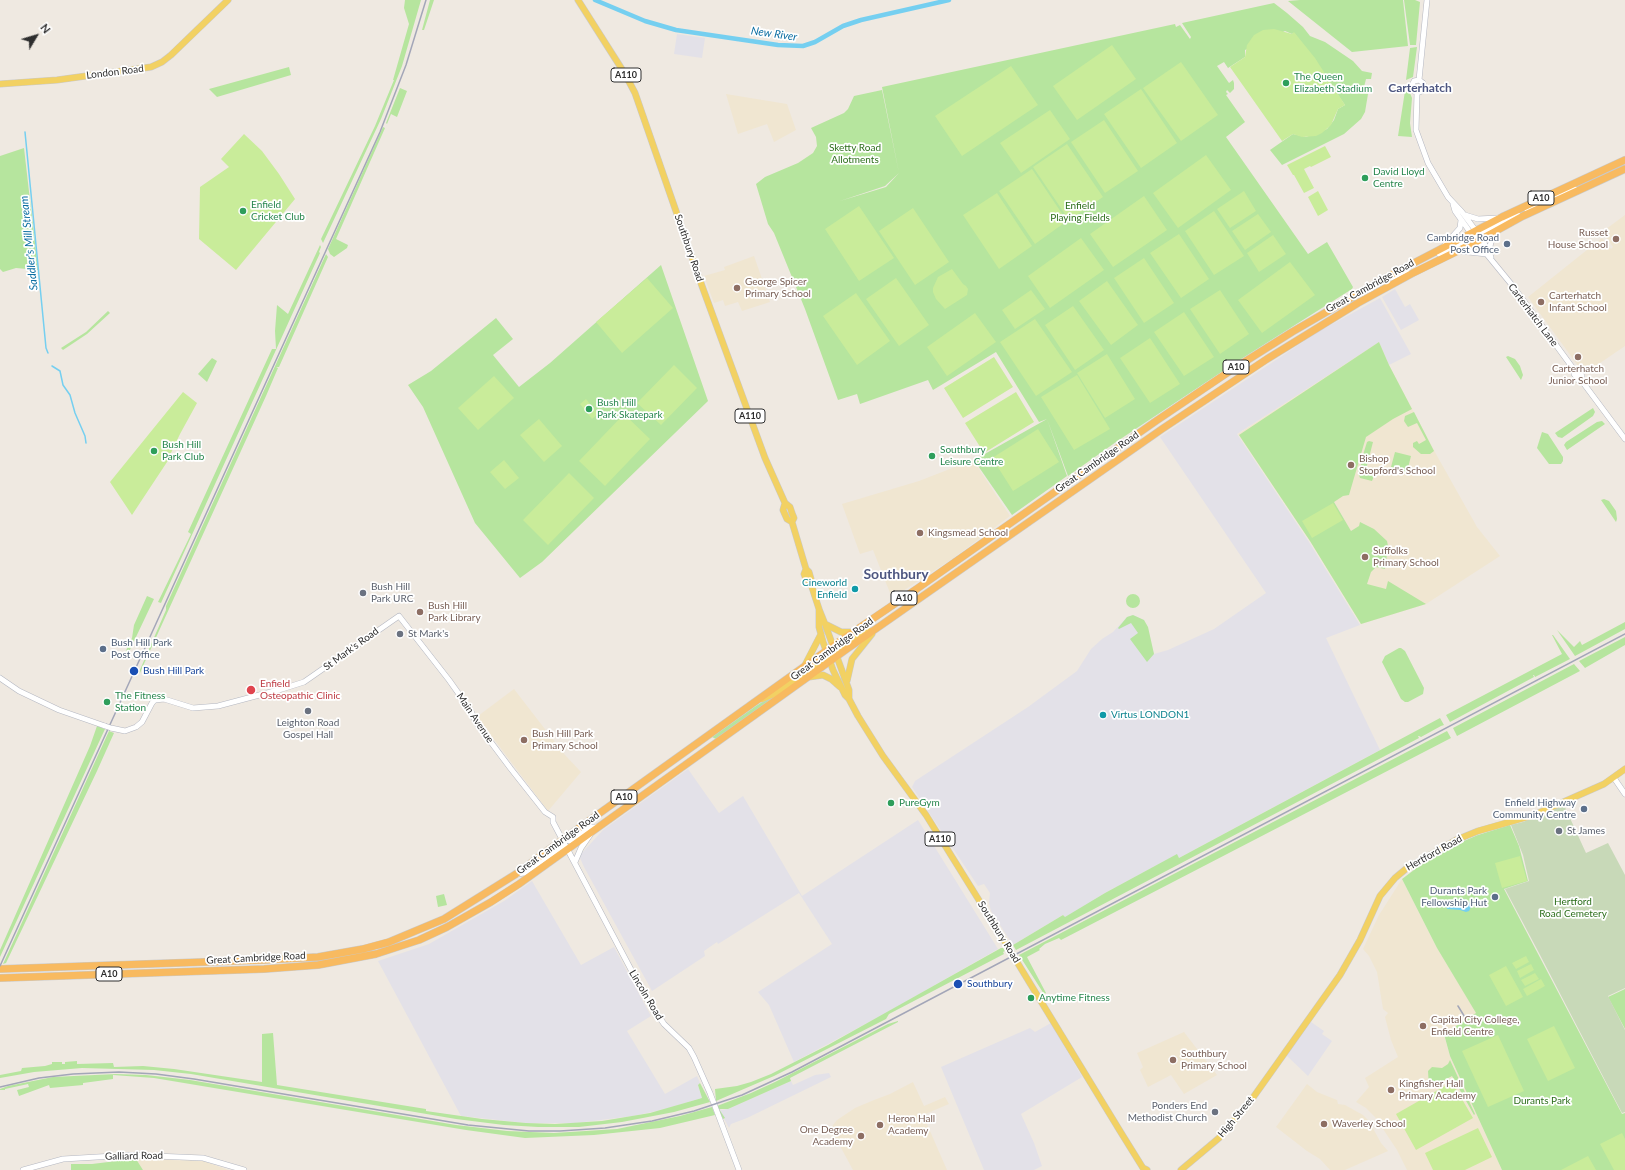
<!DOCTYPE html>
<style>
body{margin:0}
#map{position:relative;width:1625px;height:1170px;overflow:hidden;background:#efe9e1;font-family:Lato,sans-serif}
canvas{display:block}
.north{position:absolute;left:16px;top:16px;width:40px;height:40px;-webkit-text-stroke:3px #fff;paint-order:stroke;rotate:52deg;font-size:11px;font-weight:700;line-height:16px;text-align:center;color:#2e2e2e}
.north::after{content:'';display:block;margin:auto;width:14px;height:18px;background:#2e2e2e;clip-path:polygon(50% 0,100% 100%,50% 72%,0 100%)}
</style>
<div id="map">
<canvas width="1625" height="1170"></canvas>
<div class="north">N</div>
</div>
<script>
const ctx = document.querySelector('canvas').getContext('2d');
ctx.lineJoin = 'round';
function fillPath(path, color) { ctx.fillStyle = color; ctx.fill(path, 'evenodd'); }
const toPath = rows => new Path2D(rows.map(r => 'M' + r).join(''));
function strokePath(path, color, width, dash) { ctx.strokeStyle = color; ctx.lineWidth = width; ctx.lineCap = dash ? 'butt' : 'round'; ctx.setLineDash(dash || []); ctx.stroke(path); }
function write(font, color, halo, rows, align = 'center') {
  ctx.font = font + ' Lato,sans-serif'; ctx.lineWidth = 3.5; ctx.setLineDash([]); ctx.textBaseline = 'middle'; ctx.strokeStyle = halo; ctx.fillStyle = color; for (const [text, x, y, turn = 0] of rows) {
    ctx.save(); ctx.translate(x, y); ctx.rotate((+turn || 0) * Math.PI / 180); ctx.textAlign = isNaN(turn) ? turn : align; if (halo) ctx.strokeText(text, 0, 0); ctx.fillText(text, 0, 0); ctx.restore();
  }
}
const industrial = toPath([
 [677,34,705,38,702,58,674,54],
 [1395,289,1405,307,1410,304,1419,320,1401,330,1382,297],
 [1380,298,1411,354,1389,365,1379,343,1237,434,1309,542,1360,625,1326,638,1380,750,1179,858,1176,855,1105,893,1065,918,1063,915,1013,945,991,911,989,903,990,893,984,884,978,886,912,787,915,781,1028,707,1077,671,1091,649,1102,639,1113,632,1127,617,1133,615,1144,620,1154,654,1168,650,1214,629,1266,593,1160,437,1318,332],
 [688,769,719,813,743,796,802,896,918,820,998,949,888,1012,794,1062,769,1005,758,992,832,944,799,893,718,944,717,942,704,951,705,956,652,991,584,867,580,858,581,854,603,830],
 [532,881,581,965,614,947,651,1016,627,1031,665,1094,697,1076,700,1083,698,1085,702,1098,666,1109,633,1116,576,1123,526,1123,461,1116,378,961,429,944,504,901],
 [1311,1022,1324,1031,1322,1034,1332,1041,1308,1076,1286,1055],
 [1051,1023,1082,1077,1021,1114,1034,1143,1042,1166,1034,1170,984,1170,941,1067,1030,1028,1035,1032],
 [829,1073,831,1077,747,1118,731,1124,729,1128,719,1109,722,1110,728,1109,791,1081,793,1085,815,1075]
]);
const education = toPath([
 [726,94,787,104,796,130,774,142,767,124,738,134],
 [1625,215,1625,346,1584,374,1528,297,1602,238,1611,249,1613,247,1602,232],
 [754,256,770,302,742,311,738,302,725,306,723,300,714,303,704,276,725,270,724,267],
 [1379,342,1389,365,1436,454,1477,527,1500,556,1426,604,1361,624,1310,541,1238,434],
 [973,460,1010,516,952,559,892,598,873,550,860,554,842,504,919,481],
 [514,689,565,755,581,772,548,811,478,718,478,716],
 [1402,879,1437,948,1477,1013,1444,1035,1450,1056,1502,1170,1407,1170,1397,1150,1375,1117,1366,1108,1356,1102,1369,1087,1365,1078,1398,1057,1391,1040,1385,1017,1388,1013,1383,1009,1377,972,1369,956,1363,949,1379,915],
 [1184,1032,1217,1075,1184,1094,1171,1075,1148,1087,1140,1070,1143,1067,1137,1053],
 [913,1082,924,1106,945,1097,949,1104,923,1115,947,1170,853,1170,839,1144,838,1144,829,1130,837,1120,855,1108,874,1100,890,1094],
 [1307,1084,1317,1092,1337,1100,1338,1104,1345,1105,1363,1115,1369,1121,1381,1143,1388,1151,1345,1170,1330,1170,1320,1159,1307,1151,1276,1127],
 [136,1159,204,1161,228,1170,143,1170]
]);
const green = toPath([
 [405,0,421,0,402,66,381,119,323,243,321,239,375,126,394,80,393,80,409,24,404,8],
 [430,0,434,0,424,30,422,30],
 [1300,0,1403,0,1408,46,1352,52,1288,1],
 [1404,0,1415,0,1420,2,1416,45,1410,45],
 [1274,3,1287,13,1303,27,1310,36,1325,42,1353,61,1362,71,1372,73,1371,79,1366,79,1364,87,1369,88,1365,112,1361,119,1344,134,1282,165,1270,150,1293,134,1306,137,1327,129,1334,120,1338,109,1345,105,1294,33,1292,34,1285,31,1245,50,1245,57,1228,68,1224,62,1217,66,1229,83,1233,80,1234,83,1234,89,1230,93,1227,90,1226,92,1228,94,1226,95,1245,122,1226,137,1308,254,1327,242,1353,287,1352,289,1238,361,1116,442,1068,476,1047,419,1067,476,1012,515,974,460,1047,419,1039,422,996,352,933,390,928,380,860,404,857,394,838,400,805,309,774,233,768,224,756,184,765,177,798,163,813,153,817,146,816,137,811,128,844,113,848,109,854,96,882,90,899,173,885,186,840,201,886,187,899,173,882,87,1175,24,1176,27,1180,25,1190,39,1191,37,1182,23],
 [1417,47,1413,77,1406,80,1410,48],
 [289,67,291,75,217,97,209,89],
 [400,88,407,91,397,117,391,114,387,124,386,123],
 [1405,91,1410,93,1412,98,1410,123,1412,137,1398,136],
 [383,127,385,128,336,239,348,245,347,248,334,257,330,254,328,249],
 [24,148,38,270,16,268,3,272,0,269,0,156],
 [320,245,321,247,319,252,320,253,161,603,158,602,191,534,188,532,272,349,276,349,275,331,277,305,288,314],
 [326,254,328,257,279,367,276,367,278,368,266,396,143,666,140,673,139,672,166,610,166,606],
 [661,265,708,401,542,562,520,578,475,523,423,407,408,385,431,371,496,318,513,339,493,355,519,387,550,363],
 [108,311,110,313,87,334,63,350,61,348,86,332],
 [1379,342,1389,365,1412,409,1393,419,1366,437,1349,495,1343,496,1334,502,1351,531,1359,526,1360,522,1374,529,1387,541,1388,546,1385,569,1376,567,1371,572,1367,584,1386,589,1388,581,1426,604,1361,624,1310,541,1239,435],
 [1508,356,1515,359,1520,366,1523,375,1521,380,1506,357],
 [212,358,217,361,207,382,198,374],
 [1593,408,1595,412,1593,416,1562,438,1558,437,1555,433],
 [1414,412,1434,451,1430,454,1421,454,1413,447,1413,443,1417,441,1419,444,1426,440,1417,423,1408,427,1404,421,1405,416],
 [1602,421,1605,424,1567,450,1564,445,1566,442,1597,422],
 [1542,432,1548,434,1563,457,1563,461,1561,464,1549,464,1537,448],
 [1369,441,1373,442,1365,473,1374,476,1372,481,1360,478,1358,472,1363,460,1362,458,1367,442],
 [1395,452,1411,456,1407,472,1391,467],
 [1604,499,1609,501,1616,511,1617,519,1616,522,1601,500],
 '1126 601a7 7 0 1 1 14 0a7 7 0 1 1-14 0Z',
 [147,596,154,599,127,656,124,658,123,657,132,638,134,625],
 [1133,615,1144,620,1148,627,1154,654,1147,662,1130,639,1138,633,1131,623,1119,629,1118,628,1127,617],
 [1625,622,1625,629,1575,656,1557,630,1574,647,1580,641,1582,645],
 [1552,635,1553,635,1570,659,1535,677,1534,675,1533,675,1534,677,1450,722,1446,715,1562,654],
 [1625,637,1625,645,1585,668,1579,661],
 [1399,648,1401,648,1405,651,1424,688,1423,694,1408,702,1405,702,1401,699,1382,662,1385,656],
 [1574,664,1580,671,1457,736,1453,728],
 [816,668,716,739,712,737,756,706],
 [1440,718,1444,725,1441,726,1421,737,1419,736,1418,736,1419,738,1016,950,1013,945,1063,915,1065,917,1105,893,1177,854,1179,858],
 [97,726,105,729,0,957,0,950,90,746],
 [109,731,114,733,97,771,6,963,3,964],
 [1447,731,1451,738,1061,940,1059,938,1045,944,1039,949,1040,950,1027,957,1046,993,1044,994,1019,955],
 [1510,825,1519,846,1528,881,1504,889,1622,1114,1625,1113,1625,1170,1502,1170,1450,1056,1444,1034,1476,1013,1437,948,1402,879,1422,864,1464,841,1478,835],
 [444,894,447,905,438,907,436,896],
 [1001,948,1003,948,1005,951,1003,952,1004,954,889,1014,886,1019,774,1076,716,1101,715,1089,737,1086,751,1082,771,1074,828,1045],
 [1625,989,1625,1029,1608,997],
 [898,1021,898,1022,790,1078,791,1081,728,1109,719,1109,725,1118,723,1119,717,1106,751,1093,775,1082,888,1024],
 [273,1033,277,1085,426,1109,426,1111,482,1119,526,1123,555,1124,602,1121,650,1113,702,1098,698,1085,700,1083,710,1102,674,1112,622,1122,579,1127,538,1127,504,1125,456,1119,191,1074,154,1070,82,1068,34,1072,0,1078,0,1075,21,1071,22,1068,45,1066,52,1064,52,1062,62,1062,62,1064,65,1064,65,1062,77,1061,77,1064,113,1063,114,1067,143,1066,174,1069,262,1082,262,1034],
 [1450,1060,1475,1114,1474,1115,1452,1076,1430,1088,1429,1087,1428,1071,1432,1067,1442,1068,1448,1064],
 [116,1074,146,1075,190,1080,456,1125,507,1131,554,1133,617,1129,680,1116,712,1107,715,1115,660,1128,594,1135,525,1138,466,1130,154,1078,113,1075,113,1079,83,1083,83,1085,50,1088,49,1085,19,1096,17,1090,29,1087,28,1084,5,1089,5,1090,0,1090,0,1089,8,1086,53,1077],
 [133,1159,136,1159,143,1170,71,1170,71,1164,92,1164]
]);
const cemetery = toPath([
 [1564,805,1586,853,1608,843,1625,875,1625,988,1608,996,1625,1030,1625,1112,1622,1113,1539,953,1505,889,1529,881,1523,855,1511,825,1523,822]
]);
const pitch = toPath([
 [1274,29,1292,34,1294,32,1315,58,1345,105,1338,109,1331,125,1322,133,1316,136,1302,137,1293,134,1282,141,1230,67,1245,57,1247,45,1254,35,1263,30],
 [1112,45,1136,79,1077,120,1053,86],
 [1181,62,1218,115,1181,141,1143,88],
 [1011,66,1038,105,962,156,935,116],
 [1141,89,1177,143,1141,168,1104,114],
 [1050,110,1070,139,1021,173,1000,143],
 [1104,120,1138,171,1105,193,1071,142],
 [244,134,262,151,279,174,295,199,236,270,199,239,200,187,229,167,221,159],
 [1067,144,1103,197,1069,220,1033,167],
 [1325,146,1331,157,1311,167,1310,166,1304,169,1314,188,1304,193,1294,175,1293,175,1287,165],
 [1206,155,1231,190,1178,228,1153,193],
 [1032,169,1067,221,1035,244,999,191],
 [1244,191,1256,211,1230,228,1217,209],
 [1318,191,1328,210,1318,216,1308,197],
 [997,193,1032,246,999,269,963,215],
 [1144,196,1167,230,1113,267,1090,234],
 [859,206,894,258,859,281,825,229],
 [913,208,949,262,915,285,879,231],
 [1214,211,1244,256,1214,275,1185,231],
 [1258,214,1271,232,1245,250,1232,231],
 [1179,234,1209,279,1181,298,1150,253],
 [1273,235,1286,254,1259,272,1247,253],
 [1081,238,1104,270,1050,308,1028,276],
 [1144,258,1174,303,1144,323,1114,278],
 [1290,262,1315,295,1262,333,1238,300],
 [952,269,963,284,966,286,968,289,967,295,945,309,936,299,933,292,933,288,938,277],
 [647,278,673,308,622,353,596,322],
 [896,278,929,325,899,346,866,299],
 [1107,281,1138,325,1111,345,1079,301],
 [1031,290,1045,309,1015,329,1002,310],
 [1220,290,1249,334,1220,354,1190,309],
 [856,293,890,341,857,365,823,316],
 [1073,306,1104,350,1075,370,1045,325],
 [1184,312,1214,357,1184,376,1154,332],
 [975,313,996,342,947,376,927,347],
 [1035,319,1072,372,1036,396,1000,342],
 [1150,338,1180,384,1150,403,1120,358],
 [1107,354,1135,399,1105,418,1077,373],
 [994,357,1013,387,963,418,944,388],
 [674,365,697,388,661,425,637,403],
 [1077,375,1110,429,1074,450,1041,397],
 [494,376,514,398,478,430,458,408],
 [183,392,197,403,180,434,170,455,171,456,132,515,110,482],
 [1016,392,1034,422,984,453,965,423],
 [586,399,598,414,592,419,580,404],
 [624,414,650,439,605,486,579,461],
 [539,419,562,446,544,462,520,435],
 [1038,429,1059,462,1013,491,992,458],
 [504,460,519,478,505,489,490,472],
 [569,473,594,498,548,545,523,520],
 [1333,503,1343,520,1312,538,1302,521],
 [1520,856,1527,881,1502,888,1495,863],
 [1526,956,1529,962,1516,969,1512,963],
 [1531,964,1534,970,1520,978,1517,971],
 [1506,966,1523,997,1506,1006,1489,975],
 [1535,973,1539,979,1525,986,1521,980],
 [1541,979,1545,986,1527,996,1523,989],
 [1554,1026,1575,1068,1548,1081,1527,1039],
 [1498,1035,1524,1091,1488,1107,1462,1051],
 [1452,1082,1473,1118,1416,1150,1396,1114],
 [1478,1128,1492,1157,1465,1170,1433,1170,1425,1153],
 [1622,1133,1625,1139,1625,1170,1614,1170,1600,1144],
 [1588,1156,1596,1170,1561,1170]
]);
const water = toPath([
 [1459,899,1464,899,1472,905,1469,911,1466,912,1460,910,1447,909,1446,905,1448,903,1456,901]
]);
const stream = toPath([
 [25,132,46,348,48,353],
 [52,366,60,371,63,385,70,395,75,413,85,436,86,443]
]);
const canal = toPath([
 [595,0,645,21,676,30,778,45,803,46,815,42,843,26,861,20,949,0]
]);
const tertiary = toPath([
 [1419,80,1427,0],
 [1417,93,1416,130,1428,163,1448,197,1462,212,1482,239,1491,257],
 [1417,93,1413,90,1412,85,1414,81,1419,80],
 [1417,93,1422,91,1424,87,1423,83,1419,80],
 [1453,204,1455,211,1480,246,1512,285,1575,371,1577,371,1582,376,1581,380,1625,439],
 [1527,210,1575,189],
 [1465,215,1478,219,1498,218],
 [1477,234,1518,215],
 [1444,246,1460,228,1461,220],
 [1459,251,1487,254],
 [1489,251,1491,242,1497,231],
 [1439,254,1475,238],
 [1391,278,1407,270],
 [1575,371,1574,374,1577,378,1578,380,1581,380],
 [0,678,19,691,59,710,105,726],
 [111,728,125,731,136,727,142,722,152,703,155,700,164,699,193,708,218,706,282,689,304,682,399,616,449,680,471,711,475,721,511,769,545,812,553,817,553,822,646,998,664,1024,689,1048,694,1057,710,1093,739,1170],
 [1614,778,1625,794],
 [563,839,570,841,591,827,597,827],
 [575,862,581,848,590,835],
 [517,874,524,873,560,848,564,847,568,849],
 [23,1170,63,1159,131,1155,203,1158,244,1170]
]);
const primary = toPath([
 [578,0,625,74,635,93,702,286,765,458,785,503,790,507,792,513,794,518,792,522],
 [0,84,57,80,151,67,162,62,171,55,228,0],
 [785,503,783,510,787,519,792,522,806,569,809,572,811,579,810,581],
 [806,569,804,574,806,579,810,581,819,609,825,624,849,690,849,699],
 [819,609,819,627,823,642,833,670,845,695,849,699,858,716,883,756,926,815,1010,950],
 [825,624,841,632,853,632],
 [831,653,859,636,870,631],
 [805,665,821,634],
 [809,677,823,675,831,679,840,687],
 [847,681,852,659,872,634],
 [762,699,774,694,831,655],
 [1017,962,1120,1131,1143,1168,1147,1170],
 [1181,1170,1219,1138,1252,1099,1340,975,1360,940,1380,896,1395,878,1407,868,1456,840,1478,831,1534,815,1604,784,1625,769]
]);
const trunk = toPath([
 [0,969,263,960,318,957,363,949,389,942,444,919,516,874,551,848,837,643,918,588,1156,421,1230,371,1292,332,1385,278,1502,217,1625,160],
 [0,978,264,969,318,965,376,954,419,940,447,927,491,902,519,884,847,649,1162,429,1267,359,1358,303,1413,273,1476,242,1523,216,1625,169]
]);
const rail = toPath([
 [0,966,380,132,406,65,426,0],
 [1458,1006,1466,1019],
 [0,1087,39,1078,73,1074,119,1072,156,1074,194,1079,468,1125,529,1131,560,1131,605,1128,652,1121,694,1111,742,1095,792,1072,1625,634]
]);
const tertiaryBridge = toPath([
 [105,726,111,728]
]);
const primaryBridge = toPath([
 [1010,950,1017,962]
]);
const markers = [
 [1286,83,4,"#2e9e5b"],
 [1365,178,4,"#2e9e5b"],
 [243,211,4,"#2e9e5b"],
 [1616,239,4,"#8d6e63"],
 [1507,244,4,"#5c6f8a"],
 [737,288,4,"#8d6e63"],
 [1541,302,4,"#8d6e63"],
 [1578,357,4,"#8d6e63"],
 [589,409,4,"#2e9e5b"],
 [154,451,4,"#2e9e5b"],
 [932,456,4,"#2e9e5b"],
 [1351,465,4,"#8d6e63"],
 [920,533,4,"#8d6e63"],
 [1365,557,4,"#8d6e63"],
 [855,589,4,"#0f9aa8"],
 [363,593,4,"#6b7280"],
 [420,612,4,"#8d6e63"],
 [400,634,4,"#6b7280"],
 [103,649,4,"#5c6f8a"],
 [134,671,5,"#1a4fb4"],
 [251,690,5,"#e0444e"],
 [107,702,4,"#2e9e5b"],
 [308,711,4,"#6b7280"],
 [1103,715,4,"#0f9aa8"],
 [524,740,4,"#8d6e63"],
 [891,803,4,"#2e9e5b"],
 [1584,809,4,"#5c6f8a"],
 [1559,831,4,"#6b7280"],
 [1495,897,4,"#5c6f8a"],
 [958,984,5,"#1a4fb4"],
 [1031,998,4,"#2e9e5b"],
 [1423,1026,4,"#8d6e63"],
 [1173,1060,4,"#8d6e63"],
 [1391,1090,4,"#8d6e63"],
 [1215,1112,4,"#6b7280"],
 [1324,1124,4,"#8d6e63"],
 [880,1125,4,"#8d6e63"],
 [861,1136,4,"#8d6e63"]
];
const shields = [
 [626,75,30],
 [1541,198,26],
 [1236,367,26],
 [750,416,30],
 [904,598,26],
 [624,797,26],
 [940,839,30],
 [109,974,26]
];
const shieldNames = [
 ["A110",626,75],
 ["A10",1541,198],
 ["A10",1236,367],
 ["A110",750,416],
 ["A10",904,598],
 ["A10",624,797],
 ["A110",940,839],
 ["A10",109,974]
];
const streetNames = [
 ["London Road",115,72,-7],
 ["Southbury Road",689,248,71],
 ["Great Cambridge Road",1370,286,-29],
 ["Carterhatch Lane",1533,315,53],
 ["Great Cambridge Road",1097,462,-35],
 ["St Mark's Road",351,649,-36],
 ["Great Cambridge Road",832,649,-36],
 ["Main Avenue",475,718,56],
 ["Great Cambridge Road",558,843,-36],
 ["Hertford Road",1434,853,-29],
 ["Southbury Road",999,932,58],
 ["Great Cambridge Road",256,958,-3],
 ["Lincoln Road",646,995,59],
 ["High Street",1236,1117,-50],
 ["Galliard Road",134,1156,-1]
];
const leisureNames = [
 ["The Queen",1294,77],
 ["Elizabeth Stadium",1294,89],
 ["David Lloyd",1373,172],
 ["Centre",1373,184],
 ["Enfield",251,205],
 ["Cricket Club",251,217],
 ["Bush Hill",597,403],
 ["Park Skatepark",597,415],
 ["Bush Hill",162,445],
 ["Park Club",162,457],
 ["Southbury",940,450],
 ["Leisure Centre",940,462],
 ["The Fitness",115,696],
 ["Station",115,708],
 ["PureGym",899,803],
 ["Anytime Fitness",1039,998]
];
const parkNames = [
 ["Sketty Road",855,148],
 ["Allotments",855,160],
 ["Enfield",1080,206],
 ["Playing Fields",1080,218],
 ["Hertford",1573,902],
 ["Road Cemetery",1573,914],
 ["Durants Park",1542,1101]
];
const educationNames = [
 ["Russet",1608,233,"right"],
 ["House School",1608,245,"right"],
 ["George Spicer",745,282],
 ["Primary School",745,294],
 ["Carterhatch",1549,296],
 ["Infant School",1549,308],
 ["Carterhatch",1578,369,"center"],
 ["Junior School",1578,381,"center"],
 ["Bishop",1359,459],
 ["Stopford's School",1359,471],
 ["Kingsmead School",928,533],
 ["Suffolks",1373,551],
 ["Primary School",1373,563],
 ["Bush Hill",428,606],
 ["Park Library",428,618],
 ["Bush Hill Park",532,734],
 ["Primary School",532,746],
 ["Capital City College,",1431,1020],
 ["Enfield Centre",1431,1032],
 ["Southbury",1181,1054],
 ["Primary School",1181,1066],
 ["Kingfisher Hall",1399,1084],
 ["Primary Academy",1399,1096],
 ["Heron Hall",888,1119],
 ["Academy",888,1131],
 ["Waverley School",1332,1124],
 ["One Degree",853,1130,"right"],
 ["Academy",853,1142,"right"]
];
const serviceNames = [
 ["Cambridge Road",1499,238],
 ["Post Office",1499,250],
 ["Bush Hill Park",111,643,"left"],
 ["Post Office",111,655,"left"],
 ["Enfield Highway",1576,803],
 ["Community Centre",1576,815],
 ["Durants Park",1487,891],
 ["Fellowship Hut",1487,903]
];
const cultureNames = [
 ["Cineworld",847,583],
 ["Enfield",847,595],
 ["Virtus LONDON1",1111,715,"left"]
];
const worshipNames = [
 ["Bush Hill",371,587],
 ["Park URC",371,599],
 ["St Mark's",408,634],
 ["Leighton Road",308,723,"center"],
 ["Gospel Hall",308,735,"center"],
 ["St James",1567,831],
 ["Ponders End",1207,1106,"right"],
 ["Methodist Church",1207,1118,"right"]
];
const transitNames = [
 ["Bush Hill Park",143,671],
 ["Southbury",967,984]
];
const healthNames = [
 ["Enfield",260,684],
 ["Osteopathic Clinic",260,696]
];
const waterNames = [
 ["New River",774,34,8],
 ["Saddler's Mill Stream",29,243,-96]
];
const quarterNames = [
 ["Carterhatch",1420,88]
];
const districtNames = [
 ["Southbury",896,574]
];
fillPath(industrial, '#e3e1e8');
fillPath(education, '#f0e6d1');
fillPath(green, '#b6e59e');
fillPath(cemetery, '#c8d9b8');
fillPath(pitch, '#c9ec9a');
fillPath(water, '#75cff0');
strokePath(stream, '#75cff0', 1.5);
strokePath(canal, '#75cff0', 4.5);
strokePath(tertiary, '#b4b7c1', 6);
strokePath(primary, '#c9c9c9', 7);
strokePath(trunk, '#c9c9c9', 8);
strokePath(tertiary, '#fff', 5);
strokePath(primary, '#f2d163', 6);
strokePath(trunk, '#f8ba60', 7);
strokePath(rail, '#a3a6b8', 1.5);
strokePath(tertiaryBridge, '#b4b7c1', 6, []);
strokePath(primaryBridge, '#c9c9c9', 7, []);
strokePath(tertiaryBridge, '#fff', 5);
strokePath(primaryBridge, '#f2d163', 6);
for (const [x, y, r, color] of markers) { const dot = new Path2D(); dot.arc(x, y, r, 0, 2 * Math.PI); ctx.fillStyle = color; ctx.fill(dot); strokePath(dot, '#fff', 1.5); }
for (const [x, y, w] of shields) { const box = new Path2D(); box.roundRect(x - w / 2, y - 7, w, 14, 3); ctx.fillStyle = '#fff'; ctx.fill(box); strokePath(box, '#2e2e2e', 1); }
write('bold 9px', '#2e2e2e', null, shieldNames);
write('10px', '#2e2e2e', '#fff', streetNames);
write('10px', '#27864d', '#fff', leisureNames, 'left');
write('10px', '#2c6e1b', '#fff', parkNames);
write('10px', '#785e54', '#fff', educationNames, 'left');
write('10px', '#4e5e75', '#fff', serviceNames, 'right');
write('10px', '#0d838f', '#fff', cultureNames, 'right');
write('10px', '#5b616d', '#fff', worshipNames, 'left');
write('10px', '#164399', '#fff', transitNames, 'left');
write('10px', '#be3a42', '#fff', healthNames, 'left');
write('italic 11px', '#0d6fa3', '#fff', waterNames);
write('bold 12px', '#4d5680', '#fff', quarterNames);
write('bold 14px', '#4d5680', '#fff', districtNames);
</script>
